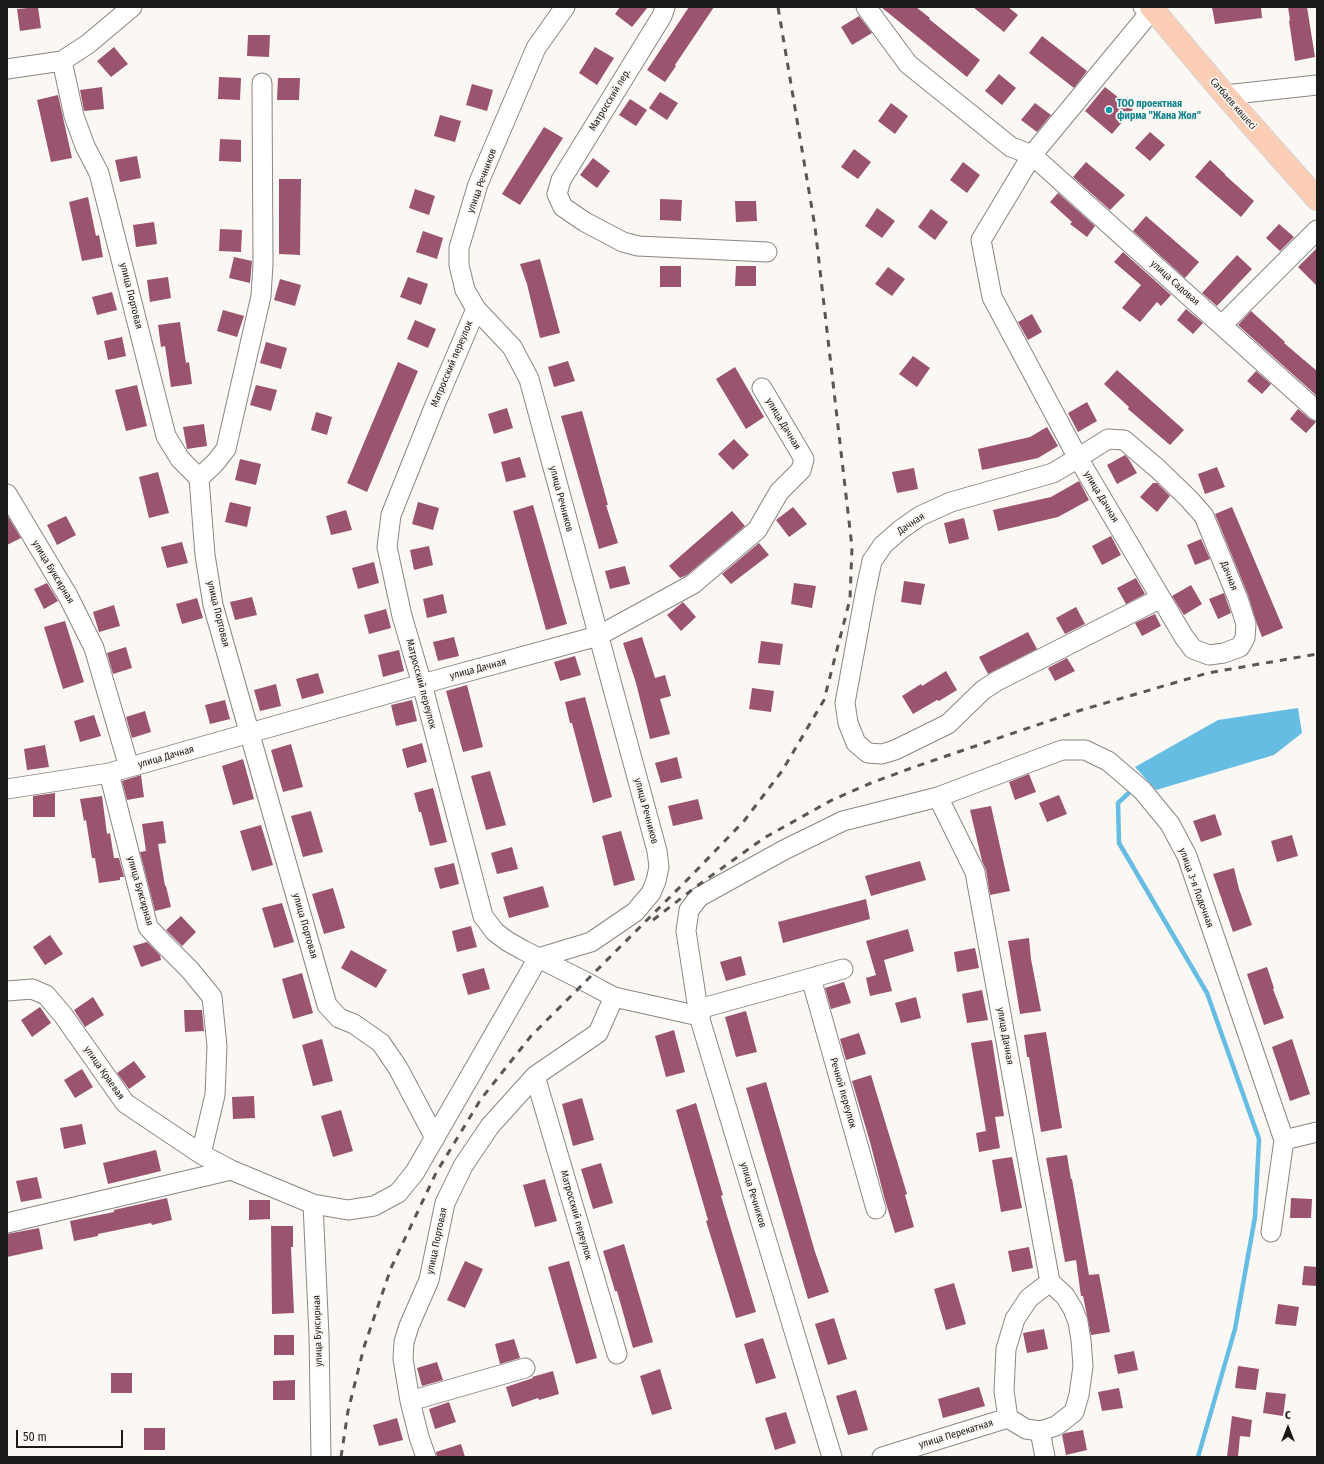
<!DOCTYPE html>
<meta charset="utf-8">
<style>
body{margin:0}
#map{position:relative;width:1324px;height:1464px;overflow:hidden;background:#fbf7f2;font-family:"Fira Sans Condensed",sans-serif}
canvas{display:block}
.frame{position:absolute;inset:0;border:8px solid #1c1a19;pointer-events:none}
.north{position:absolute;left:1268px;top:1408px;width:40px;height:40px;-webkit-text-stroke:3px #fbf7f2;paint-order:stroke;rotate:0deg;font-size:11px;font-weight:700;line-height:16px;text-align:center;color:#1c1a19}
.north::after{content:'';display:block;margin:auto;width:14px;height:18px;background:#1c1a19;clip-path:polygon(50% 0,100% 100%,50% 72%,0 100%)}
.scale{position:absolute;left:16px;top:1430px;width:107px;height:18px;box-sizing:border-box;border:2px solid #1c1a19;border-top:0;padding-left:5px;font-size:12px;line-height:14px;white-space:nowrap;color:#1c1a19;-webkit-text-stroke:3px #fbf7f2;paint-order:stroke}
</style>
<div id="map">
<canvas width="1324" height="1464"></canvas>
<div class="frame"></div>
<div class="north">С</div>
<div class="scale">50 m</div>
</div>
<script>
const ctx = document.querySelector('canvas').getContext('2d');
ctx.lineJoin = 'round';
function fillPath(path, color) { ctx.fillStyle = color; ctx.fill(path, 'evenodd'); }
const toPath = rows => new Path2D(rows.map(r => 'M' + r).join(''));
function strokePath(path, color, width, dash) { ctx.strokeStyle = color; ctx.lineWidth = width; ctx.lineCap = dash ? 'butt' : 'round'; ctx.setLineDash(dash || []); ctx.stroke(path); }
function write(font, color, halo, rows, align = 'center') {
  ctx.font = font + ' "Fira Sans Condensed",sans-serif'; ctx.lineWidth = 3.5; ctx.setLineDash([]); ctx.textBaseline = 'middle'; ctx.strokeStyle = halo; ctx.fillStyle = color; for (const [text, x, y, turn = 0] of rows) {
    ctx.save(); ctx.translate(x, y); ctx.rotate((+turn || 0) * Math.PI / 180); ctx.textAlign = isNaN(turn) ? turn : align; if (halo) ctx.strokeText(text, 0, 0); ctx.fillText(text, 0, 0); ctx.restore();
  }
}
const water = toPath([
 [1298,708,1302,733,1274,755,1156,790,1135,767,1218,720]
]);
const stream = toPath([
 [1133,789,1118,803,1119,843,1207,993,1259,1139,1255,1217,1235,1329,1198,1457]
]);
const building = toPath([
 [38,7,41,28,20,31,17,9],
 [620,7,648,7,632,27,615,14],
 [689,7,714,7,675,65,676,66,665,82,647,70],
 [881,7,916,7,930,18,929,19,980,60,967,77],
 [973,7,1008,7,1018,15,1004,32],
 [1212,7,1261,7,1262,18,1215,24],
 [1288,7,1307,7,1315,57,1295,61,1289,21,1290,20],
 [859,16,872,33,852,45,841,27],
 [248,35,270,35,269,57,247,56],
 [1042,36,1087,71,1074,88,1029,53],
 [114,47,128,64,111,77,97,61],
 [595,47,614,58,597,85,579,73],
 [999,74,1016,88,1002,105,985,91],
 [219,77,241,78,240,100,218,99],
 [278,78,300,78,299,100,277,100],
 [472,84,493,90,487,111,466,105],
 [102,87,104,109,84,111,80,90],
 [1105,87,1133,109,1112,134,1085,111],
 [660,92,678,103,667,120,649,108],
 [58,95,72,158,51,162,37,100],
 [630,99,647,110,636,126,619,115],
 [891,103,908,116,895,134,878,121],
 [1035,103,1051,115,1037,132,1021,120],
 [440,115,461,121,455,142,434,136],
 [544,127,563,138,520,205,502,194],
 [1150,132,1165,145,1150,161,1135,148],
 [220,139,241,140,241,162,219,161],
 [854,149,871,162,858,179,841,167],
 [137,156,141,178,120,182,115,160],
 [593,158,610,171,597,188,580,175],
 [1210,160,1225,174,1225,175,1254,201,1241,217,1195,177],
 [963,162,980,175,967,193,950,180],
 [1086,162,1125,195,1110,210,1073,177],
 [279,179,301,179,300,255,279,254],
 [415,189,435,196,429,215,409,208],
 [1058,193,1095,226,1087,237,1070,224,1072,222,1050,202],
 [88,197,96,236,99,235,103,257,82,261,69,202],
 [660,199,682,200,681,221,660,220],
 [735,201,756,201,757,221,736,222],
 [877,208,895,221,882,238,865,226],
 [931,209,948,222,935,240,918,227],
 [1146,216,1199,262,1185,278,1133,231],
 [154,222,157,244,136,247,133,225],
 [1279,224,1294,237,1280,251,1266,238],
 [220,229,242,230,241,252,219,251],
 [423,231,443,238,437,259,416,252],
 [1317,248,1317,286,1298,267],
 [1123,252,1171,295,1161,306,1157,302,1140,322,1122,308,1141,285,1114,262],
 [1237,255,1252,269,1217,306,1202,293],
 [234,257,252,261,250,283,229,278],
 [540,259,560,333,540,338,527,284,520,264],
 [660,266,681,266,681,287,660,287],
 [736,266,756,266,756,286,735,286],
 [888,267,905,279,892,296,875,284],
 [168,277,171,298,150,302,147,280],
 [408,277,428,284,421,305,400,297],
 [280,279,301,285,295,306,274,300],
 [112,292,117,310,97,315,92,297],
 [1186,309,1203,323,1193,334,1177,320],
 [223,310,244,316,237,337,217,331],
 [1251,311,1285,342,1284,343,1317,371,1317,396,1238,325],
 [1032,314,1042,332,1028,340,1018,322],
 [415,320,436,329,428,348,407,339],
 [180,322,186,363,189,362,192,384,171,387,165,346,161,347,158,325],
 [122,337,126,356,108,360,104,341],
 [266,342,287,348,281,369,260,363],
 [913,356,930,368,917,387,899,374],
 [568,361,575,381,554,387,548,367],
 [398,362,418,371,367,492,347,483],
 [735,367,764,417,746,429,716,379],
 [1117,370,1184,430,1170,445,1128,409,1129,407,1104,384],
 [1256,371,1271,384,1262,394,1247,381],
 [137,385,147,426,126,431,115,390],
 [256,385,277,390,271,411,250,405],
 [1087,402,1097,421,1078,432,1068,413],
 [507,408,513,428,494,434,488,414],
 [1298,409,1310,419,1316,422,1306,433,1290,419],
 [582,411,608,505,606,505,618,543,599,549,561,416],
 [316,412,332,417,327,435,311,430],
 [204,424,207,446,187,449,183,427],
 [1047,427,1058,446,1038,458,982,470,978,449,1030,437],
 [734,439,749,455,733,470,718,454],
 [1125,455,1128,458,1137,473,1117,484,1107,465],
 [520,457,526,477,506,482,501,462],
 [240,459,261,464,256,485,235,480],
 [1217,467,1225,487,1205,494,1198,474],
 [914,468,918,489,897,493,892,472],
 [158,472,169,513,149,518,139,477],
 [1079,481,1089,500,1058,517,998,531,993,510,1051,497],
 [1153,483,1157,483,1170,496,1157,512,1140,497],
 [230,502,251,507,247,527,225,522],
 [418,502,439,508,433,530,412,524],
 [533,505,567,624,546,630,513,511],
 [793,507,807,524,789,537,776,520],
 [1232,507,1283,628,1262,637,1257,624,1248,595,1215,514],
 [346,510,352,530,331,535,326,516],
 [732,511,745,526,687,575,680,578,669,566],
 [7,515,21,538,7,545],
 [66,516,76,535,57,545,47,525],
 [964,518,969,539,949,544,944,523],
 [1111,536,1121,555,1102,565,1092,546],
 [1201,539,1210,559,1195,565,1187,545],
 [182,542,188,563,167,568,161,547],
 [759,543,769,555,731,584,722,574],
 [429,546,433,565,414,570,410,550],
 [374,562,379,583,358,589,352,568],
 [625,566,630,584,610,589,605,571],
 [1136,578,1145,594,1126,604,1117,588],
 [904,581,925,584,921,605,901,602],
 [47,583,58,601,44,609,34,589],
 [794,583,816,586,812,608,791,604],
 [1191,585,1202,604,1184,615,1172,596],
 [1224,593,1231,613,1218,619,1209,599],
 [443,594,447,613,427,618,423,599],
 [252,597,257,615,235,620,230,602],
 [197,598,203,618,182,624,176,604],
 [683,602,696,617,681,631,667,615],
 [114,605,120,626,99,632,93,612],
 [1076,607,1085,624,1065,634,1056,618],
 [386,609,391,628,369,634,364,615],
 [1155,614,1161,626,1142,636,1135,623],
 [65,621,84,682,63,689,44,627],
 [1028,632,1037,649,988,674,979,657],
 [454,637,459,656,438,661,433,642],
 [642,637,655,678,665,675,671,696,660,699,670,734,650,739,636,683,623,643],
 [761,641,783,644,780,665,758,663],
 [126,647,132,668,113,674,107,653],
 [399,650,404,671,383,677,378,655],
 [575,656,581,675,560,681,554,662],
 [1067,658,1075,671,1055,681,1048,668],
 [946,671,957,690,939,701,937,700,913,714,902,696,921,684,922,686],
 [318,673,324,693,302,699,296,679],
 [276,684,281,706,260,711,254,690],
 [467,685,483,747,463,752,446,691],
 [752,688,774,691,771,712,749,709],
 [585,697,612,797,593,803,572,723,570,723,565,702],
 [225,700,230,719,210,724,205,705],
 [412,700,417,721,396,726,391,705],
 [145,711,151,732,132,738,126,717],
 [94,715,101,736,80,742,74,721],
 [422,743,427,762,407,768,402,749],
 [291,744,303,787,283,792,271,750],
 [45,745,49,767,27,770,24,749],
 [677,757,682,778,661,783,655,763],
 [243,759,254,799,233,805,222,766],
 [490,771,506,825,486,830,471,776],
 [1029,774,1036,792,1015,800,1009,782],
 [141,775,144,797,127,800,122,781],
 [433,788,447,842,430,846,421,812,419,812,414,793],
 [55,793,55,817,33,817,33,796],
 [1059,795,1067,814,1047,822,1039,803],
 [102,796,107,834,110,833,114,858,119,858,124,877,120,877,120,880,99,883,95,858,92,858,86,820,84,821,80,799],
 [698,799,703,819,673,826,668,806],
 [991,806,1010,891,990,895,986,870,982,861,970,810],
 [311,811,323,852,303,857,291,816],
 [1215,814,1222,835,1201,842,1193,821],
 [163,821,166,843,158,844,165,886,166,886,171,907,155,911,140,852,146,851,142,824],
 [261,825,273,865,252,871,240,831],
 [621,831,635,880,614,886,602,836],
 [1292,835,1298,856,1277,862,1271,841],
 [512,847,518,869,497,874,491,853],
 [920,861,926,880,871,896,865,876],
 [454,863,459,884,440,889,434,868],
 [1234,868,1239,889,1252,925,1233,932,1213,874],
 [543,886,549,907,509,918,503,897],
 [333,888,345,928,324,934,312,894],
 [866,899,870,919,783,943,778,922],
 [282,903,294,942,274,948,262,908],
 [181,916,196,932,182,946,166,930],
 [471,926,477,947,457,952,452,931],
 [908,929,914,951,884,960,892,991,870,996,866,978,876,975,866,941],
 [50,935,63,954,45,965,33,947],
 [1029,938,1031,959,1041,1011,1020,1014,1008,941],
 [147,942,160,955,161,960,141,967,133,946],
 [975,948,979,968,957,972,954,952],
 [351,950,387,970,376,988,341,968],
 [741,956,746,975,726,981,720,962],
 [1267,967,1274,988,1273,989,1284,1018,1264,1025,1247,974],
 [484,968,490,989,468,995,462,974],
 [302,973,313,1013,293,1019,282,979],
 [844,982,851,1003,831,1009,825,988],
 [982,990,988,1020,967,1023,962,994],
 [93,997,104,1015,85,1027,74,1010],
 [916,997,921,1018,901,1023,895,1003],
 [40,1007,51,1023,32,1037,21,1020],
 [184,1010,202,1010,204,1031,185,1032],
 [746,1011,757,1052,736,1057,725,1017],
 [674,1030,685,1072,666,1077,655,1036],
 [1046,1032,1062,1128,1041,1132,1029,1057,1027,1057,1024,1035],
 [859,1033,866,1054,846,1060,840,1039],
 [322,1039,333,1081,313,1086,302,1045],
 [1292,1039,1310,1094,1290,1101,1272,1047],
 [992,1040,1004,1116,995,1117,1000,1148,979,1152,976,1133,986,1131,971,1043],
 [134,1061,146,1077,129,1089,117,1073],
 [82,1069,93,1087,75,1098,64,1080],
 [871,1075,907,1194,905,1195,914,1227,895,1233,885,1200,870,1142,852,1081],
 [766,1082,815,1252,829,1292,808,1299,746,1088],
 [254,1096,255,1118,233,1119,232,1097],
 [582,1098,594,1140,573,1146,562,1104],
 [696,1103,723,1195,721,1196,756,1312,736,1318,706,1221,708,1220,676,1110],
 [341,1110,353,1151,333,1157,321,1116],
 [82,1124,86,1144,64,1149,60,1128],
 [156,1150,161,1171,108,1184,103,1163],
 [1067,1155,1071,1179,1072,1179,1089,1275,1099,1274,1110,1332,1091,1335,1083,1296,1081,1296,1076,1260,1065,1262,1046,1158],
 [1012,1157,1022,1208,1001,1212,992,1160],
 [601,1163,613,1203,593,1209,581,1169],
 [37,1177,42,1198,21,1202,16,1181],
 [545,1179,557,1221,535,1227,523,1185],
 [167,1198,172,1220,152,1225,151,1223,98,1234,98,1236,74,1241,70,1221,114,1212,114,1210],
 [1291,1198,1312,1199,1311,1218,1290,1218],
 [249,1200,270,1200,270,1219,249,1220],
 [271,1226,293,1226,293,1247,291,1247,294,1313,272,1314],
 [39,1228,43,1249,7,1257,7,1234],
 [624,1244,653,1342,633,1348,617,1291,615,1291,603,1251],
 [1029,1247,1033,1268,1012,1272,1008,1251],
 [465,1261,483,1269,465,1308,447,1300],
 [569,1261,597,1358,576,1364,548,1267],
 [1304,1266,1317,1267,1317,1286,1302,1285],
 [954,1283,966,1324,946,1330,934,1289],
 [1278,1304,1299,1307,1296,1326,1275,1324],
 [834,1318,847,1359,828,1365,815,1324],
 [1044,1329,1048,1349,1027,1353,1023,1333],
 [274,1335,294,1335,294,1355,274,1355],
 [763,1338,776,1378,756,1384,744,1344],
 [514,1339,520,1358,500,1364,495,1344],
 [1134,1351,1138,1370,1118,1374,1114,1355],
 [437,1362,443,1380,422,1386,417,1368],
 [1238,1366,1259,1369,1256,1390,1235,1388],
 [660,1369,672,1409,652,1415,640,1376],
 [553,1371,559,1394,539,1400,538,1398,512,1407,506,1387,533,1378,532,1377],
 [111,1373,132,1373,132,1393,111,1393],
 [295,1380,295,1400,273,1400,273,1381],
 [979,1387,985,1406,943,1418,938,1399],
 [1119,1388,1123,1408,1102,1411,1098,1392],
 [856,1390,868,1430,848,1435,836,1396],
 [1266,1392,1286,1394,1283,1416,1263,1413],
 [449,1402,456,1422,435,1429,429,1409],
 [786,1412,796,1443,775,1450,765,1418],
 [1232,1416,1252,1420,1250,1437,1240,1436,1238,1457,1227,1457],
 [397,1418,403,1440,379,1446,373,1425],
 [144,1428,165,1428,165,1450,144,1450],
 [1083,1430,1087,1450,1066,1455,1062,1435,1065,1433],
 [461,1444,465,1457,437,1457,436,1452]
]);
const minor = toPath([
 [665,7,662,16,561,180,557,194,563,207,585,222,623,242,638,246,767,252],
 [866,7,908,64,1011,147,1032,155,1317,411],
 [1143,7,1152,10,1032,155,981,240,992,297,1078,458,1184,637,1193,649,1209,655,1224,653,1240,647,1245,638,1246,624,1238,599,1204,516,1189,499,1158,469,1124,440,1108,439,1078,458,1053,473,951,502,920,516,900,530,883,545,872,561,865,594,845,703,848,723,856,743,868,753,882,754,895,750,948,724,983,690,997,681,1161,598],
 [62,61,74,116,85,146,99,173,166,436,180,459,199,478,205,555,213,605,327,1005,339,1018,354,1024,381,1043,398,1068,435,1138],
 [7,69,62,61,88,44,132,7],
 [1225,95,1317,85],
 [476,309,435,405,391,515,387,547,402,616,422,684,483,916,495,932,507,941,523,950,586,982,614,997,699,1016,832,1457],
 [1222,325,1317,230],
 [199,478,215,463,226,449,261,296,263,264,262,83],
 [7,494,68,596,94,648,129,767],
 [109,773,148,927,164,944,190,970,212,997,217,1046,215,1095,201,1154],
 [7,789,109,773,422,684,598,636,693,584,757,530,779,492,801,470,804,459,762,388],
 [938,797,975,872,1050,1282],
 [811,978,843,969],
 [7,991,32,989,46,995,63,1015,125,1103,201,1154,231,1170,313,1204,348,1210,374,1206,398,1193,415,1172,538,958,591,942,635,912,651,893,656,881,659,867,657,851,529,379,512,347,476,309,465,290,459,265,459,248,478,184,536,48,565,7],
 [699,1016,686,931,689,910,699,897,784,850,843,821,938,797,1062,750,1085,750,1108,761,1142,790,1170,824,1187,856,1284,1140,1271,1232],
 [699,1016,702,1011,706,1007,811,978,876,1209],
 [535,1076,617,1354],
 [1284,1140,1317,1132],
 [313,1204,319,1336,321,1457],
 [7,1223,231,1170],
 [1050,1282,1065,1296,1073,1309,1078,1322,1081,1340,1083,1366,1079,1395,1074,1412,1056,1426,1040,1431,1026,1429,1008,1418,1004,1391,1006,1349,1015,1319,1029,1298,1050,1282],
 [410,1401,525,1368],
 [1040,1431,1045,1457],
 [426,1457,419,1437,410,1401,403,1359,404,1342,409,1326,429,1280,445,1203,463,1166,490,1126,535,1076,598,1033,614,997],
 [882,1457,1008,1418]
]);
const major = toPath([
 [1151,7,1225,95,1317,199]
]);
const rail = toPath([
 [653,920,697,886,764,838,832,800,871,783,917,766,1078,711,1208,673,1317,654],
 [341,1457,348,1411,364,1347,391,1268,436,1173,481,1099,531,1036,692,875,744,821,782,771,824,700,850,599,852,547,815,227,778,7]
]);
const markers = [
 [1109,110,4,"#0f9aa8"]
];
const streetNames = [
 ["Матросский пер.",610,100,-59],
 ["Сәтбаев көшесі",1233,104,49],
 ["улица Речников",482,181,-70],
 ["улица Садовая",1175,283,42],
 ["улица Портовая",131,296,76],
 ["Матросский переулок",452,364,-67],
 ["улица Дачная",783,424,59],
 ["улица Дачная",1101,497,59],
 ["улица Речников",561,499,75],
 ["Дачная",911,524,-34],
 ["улица Буксирная",53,572,59],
 ["Дачная",1229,576,68],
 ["улица Портовая",218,614,76],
 ["улица Дачная",478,669,-15],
 ["Матросский переулок",421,684,75],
 ["улица Дачная",166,757,-16],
 ["улица Речников",646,811,75],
 ["улица 3-я Лодочная",1196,888,70],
 ["улица Буксирная",140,891,74],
 ["улица Портовая",305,926,74],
 ["улица Дачная",1005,1036,80],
 ["улица Краевая",104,1073,55],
 ["Речной переулок",843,1093,74],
 ["улица Речников",753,1195,73],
 ["Матросский переулок",576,1215,74],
 ["улица Портовая",437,1241,-78],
 ["улица Буксирная",318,1331,-92],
 ["улица Перекатная",956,1434,-17]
];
const cultureNames = [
 ["ТОО проектная",1117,104],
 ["фирма \"Жана Жол\"",1117,116]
];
fillPath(water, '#66bde3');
strokePath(stream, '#66bde3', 4.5);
fillPath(building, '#9b5470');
strokePath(minor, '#8a8682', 21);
strokePath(major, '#d6d6d6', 24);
strokePath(minor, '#fff', 19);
strokePath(major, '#fbcdb5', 22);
strokePath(rail, '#595755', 3, [7, 7]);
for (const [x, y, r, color] of markers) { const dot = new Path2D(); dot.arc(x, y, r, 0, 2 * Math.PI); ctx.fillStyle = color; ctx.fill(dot); strokePath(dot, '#fbf7f2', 1.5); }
write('10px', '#1c1a19', '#fbf7f2', streetNames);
write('bold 10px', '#0d838f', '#fbf7f2', cultureNames, 'left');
</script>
